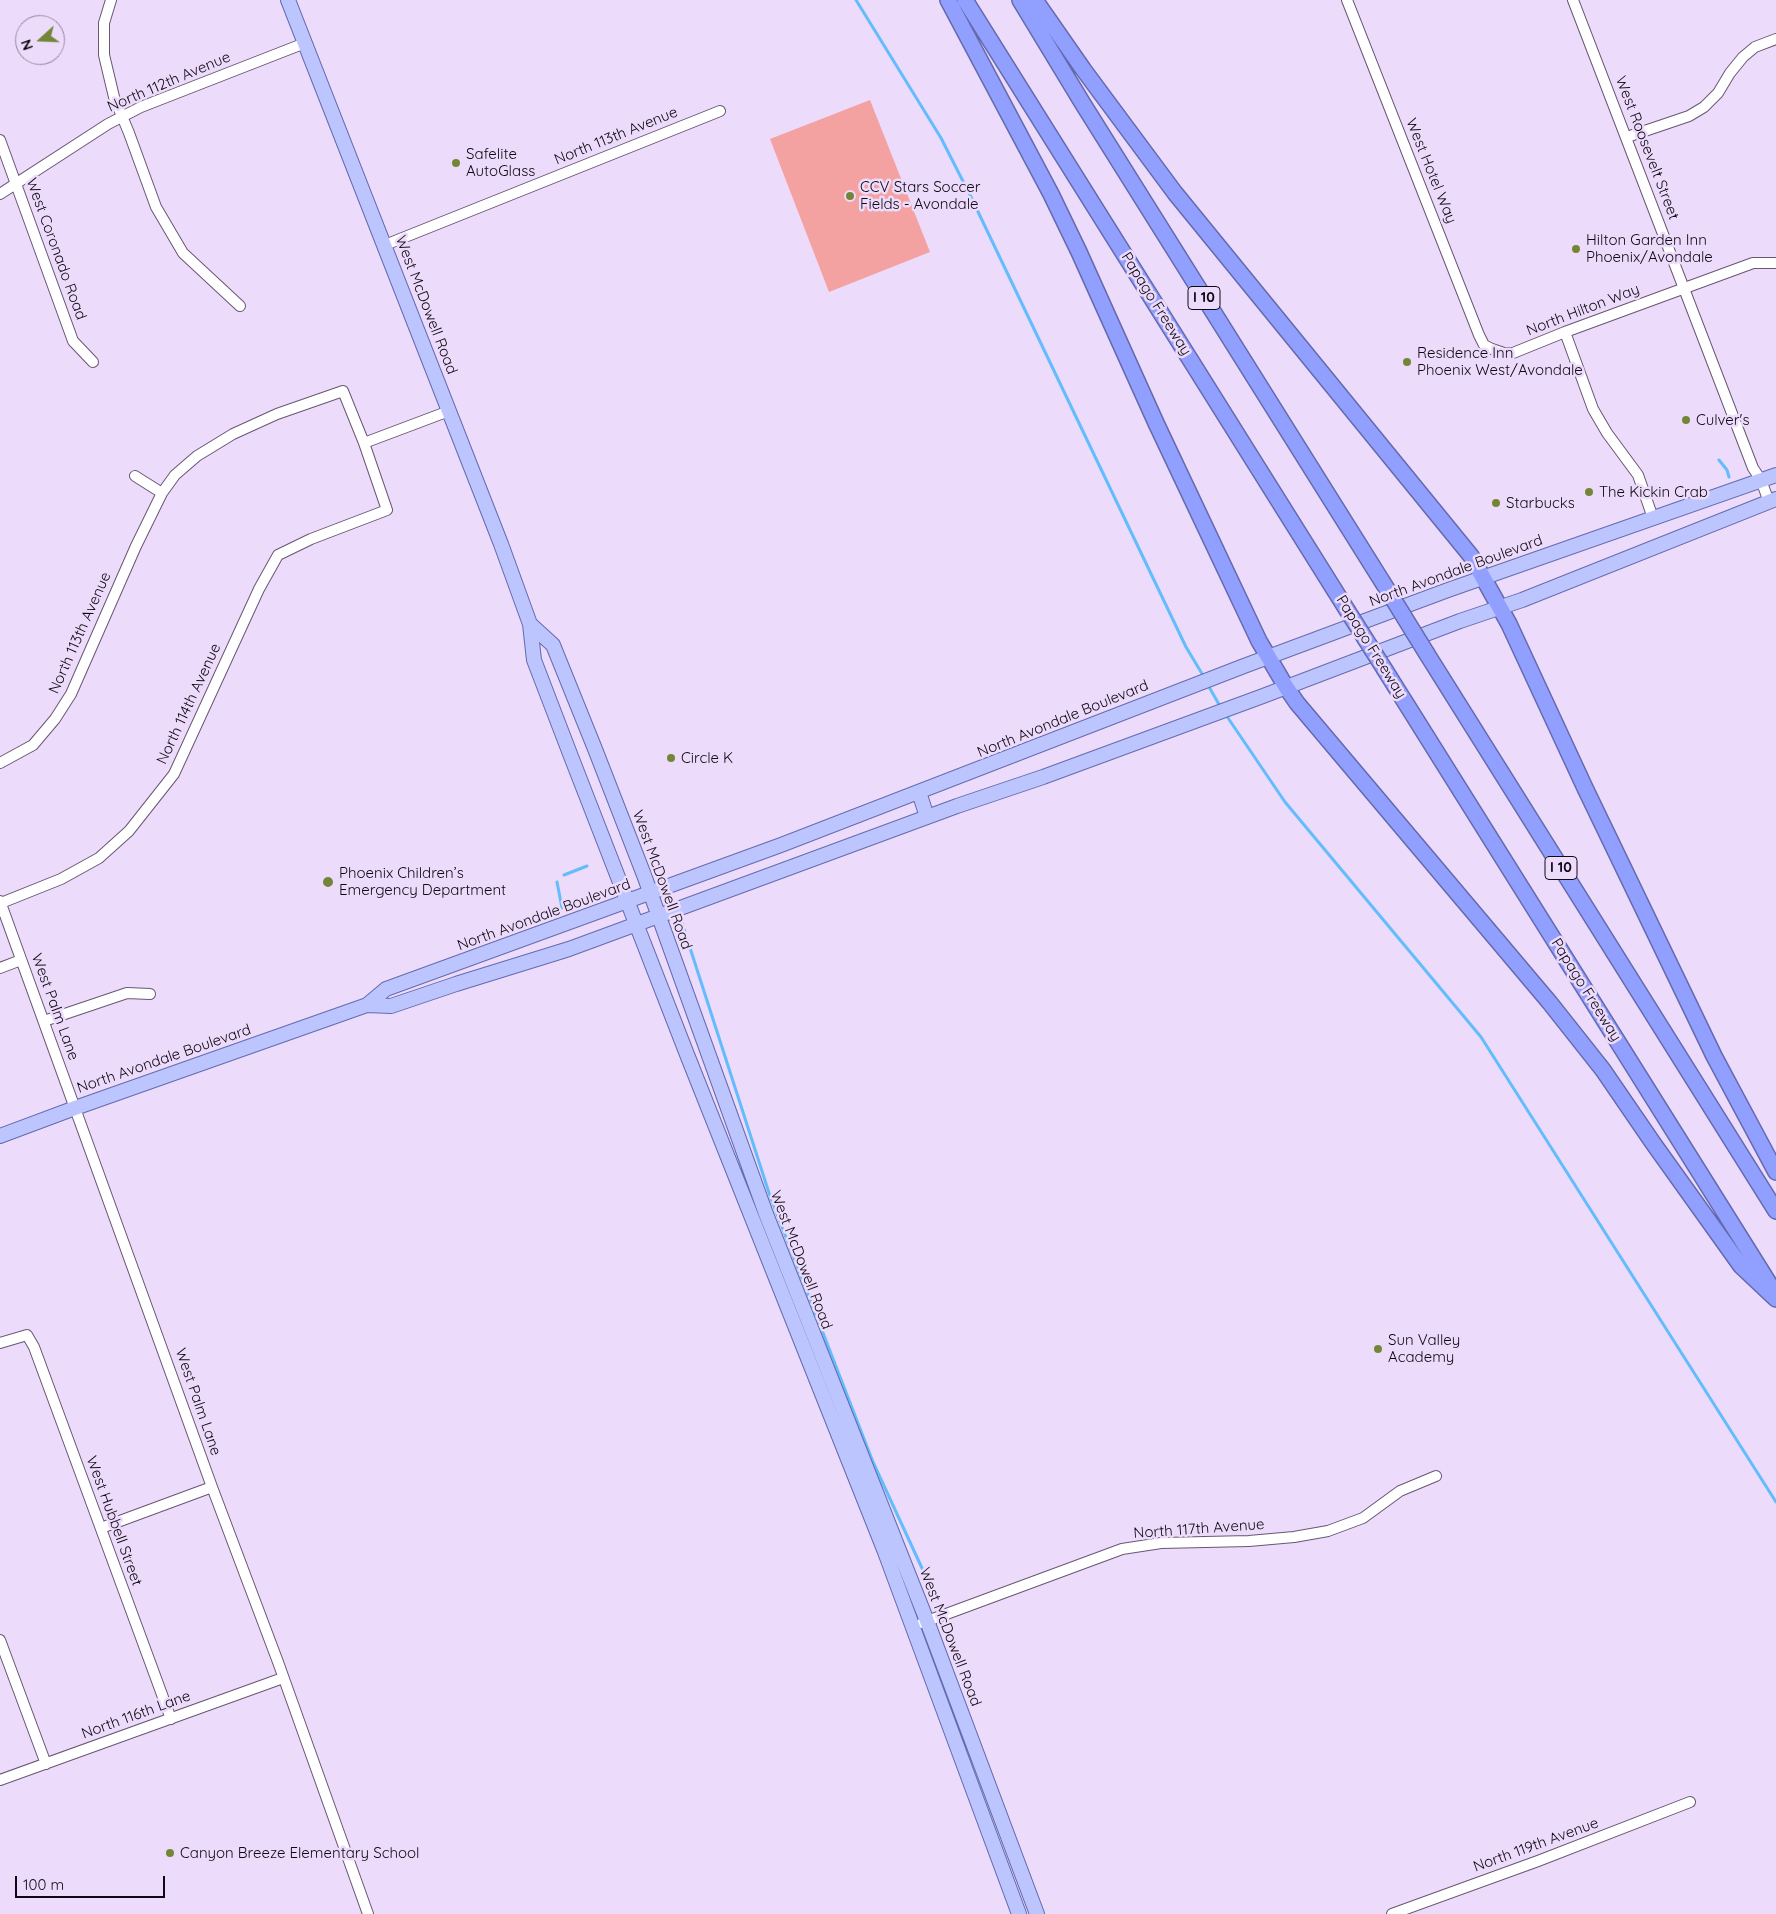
<!DOCTYPE html>
<meta charset="utf-8">
<style>
body{margin:0}
#map{position:relative;width:1776px;height:1914px;overflow:hidden;background:#eddbfb;font-family:Quicksand,sans-serif}
canvas{display:block}
.north{position:absolute;left:15px;top:15px;width:50px;height:50px;box-sizing:border-box;background:#eddbfb;border:1px solid #94879e;border-radius:50%;rotate:250deg;font-size:14px;font-weight:700;line-height:20px;text-align:center;color:#0f0913}
.north::after{content:'';display:block;margin:auto;width:18px;height:22px;background:#738637;clip-path:polygon(50% 0,100% 100%,50% 72%,0 100%)}
.scale{position:absolute;left:15px;top:1876px;width:150px;height:22px;box-sizing:border-box;border:2px solid #0f0913;border-top:0;padding-left:6px;font-size:15px;line-height:18px;white-space:nowrap;color:#0f0913;-webkit-text-stroke:4px #eddbfb;paint-order:stroke}
</style>
<div id="map">
<canvas width="1776" height="1914"></canvas>
<div class="north">N</div>
<div class="scale">100 m</div>
</div>
<script>
const ctx = document.querySelector('canvas').getContext('2d');
ctx.lineJoin = 'round';
function fillPath(path, color) { ctx.fillStyle = color; ctx.fill(path, 'evenodd'); }
const toPath = rows => new Path2D(rows.map(r => 'M' + r).join(''));
function strokePath(path, color, width, dash) { ctx.strokeStyle = color; ctx.lineWidth = width; ctx.lineCap = dash ? 'butt' : 'round'; ctx.setLineDash(dash || []); ctx.stroke(path); }
function write(font, color, halo, rows, align = 'center') {
  ctx.font = font + ' Quicksand,sans-serif'; ctx.lineWidth = 5; ctx.setLineDash([]); ctx.textBaseline = 'middle'; ctx.strokeStyle = halo; ctx.fillStyle = color; for (const [text, x, y, turn = 0] of rows) {
    ctx.save(); ctx.translate(x, y); ctx.rotate((+turn || 0) * Math.PI / 180); ctx.textAlign = isNaN(turn) ? turn : align; if (halo) ctx.strokeText(text, 0, 0); ctx.fillText(text, 0, 0); ctx.restore();
  }
}
const green = toPath([
 [870,100,930,252,829,292,770,139]
]);
const stream = toPath([
 [856,0,941,138,970,195,1186,647,1204,677],
 [1719,460,1727,470,1729,477],
 [1208,685,1221,708],
 [1226,715,1285,802,1481,1037,1776,1502],
 [564,875,587,866],
 [557,882,562,908],
 [682,923,770,1196,873,1462,927,1579]
]);
const minor = toPath([
 [111,0,104,23,104,55,114,97,129,133,156,207,183,253,240,306],
 [1347,0,1479,335,1484,345,1492,349,1504,353,1513,353,1565,332,1753,263,1776,263],
 [1573,0,1753,468,1761,480,1769,502],
 [1627,137,1689,116,1704,107,1718,93,1730,73,1743,57,1755,47,1776,39],
 [0,140,73,341,93,362],
 [0,194,108,124,141,107,305,43],
 [385,245,720,111],
 [1565,332,1593,409,1607,433,1638,475,1653,518],
 [364,443,449,411],
 [135,476,162,493],
 [0,763,33,745,55,719,71,694,136,546,162,493,175,475,197,456,233,434,277,414,343,391,364,443,387,510,311,539,278,555,259,589,174,774,129,831,99,858,61,879,1,903],
 [0,901,212,1487,278,1662,368,1914],
 [0,968,21,960],
 [44,1021,127,993,150,994],
 [0,1343,27,1335,34,1347,171,1719],
 [101,1528,212,1487],
 [922,1623,1122,1549,1161,1543,1249,1541,1294,1537,1328,1531,1363,1518,1400,1491,1436,1476],
 [0,1640,46,1764],
 [0,1780,283,1678],
 [1392,1914,1538,1861,1690,1802]
]);
const major = toPath([
 [288,0,501,544,530,624,534,660,572,759,688,1057,885,1552,1019,1914],
 [530,624,553,645,595,749,644,875,766,1214,927,1621,1037,1914],
 [919,792,927,817],
 [367,1005,391,1006,456,984,569,949,957,806,1043,777,1263,696,1460,621,1522,600,1776,499],
 [0,1136,75,1108,367,1005,386,989,781,845,1244,666,1448,590,1776,475]
]);
const highway = toPath([
 [948,0,1051,194,1079,252,1156,423,1259,641,1286,687,1297,703,1550,1003,1603,1070,1653,1143,1741,1266,1776,1299],
 [965,0,1347,610],
 [1020,0,1083,104,1390,594],
 [1035,0,1083,69,1175,193,1471,556,1509,624,1585,788,1714,1056,1776,1172],
 [1427,654,1776,1211],
 [1385,670,1770,1285]
]);
const highwayBridge = toPath([
 [1390,594,1427,654],
 [1347,610,1385,670]
]);
const markers = [
 [456,163,5,"#738637"],
 [850,196,5,"#738637"],
 [1576,249,5,"#738637"],
 [1407,362,5,"#738637"],
 [1686,420,5,"#738637"],
 [1589,492,5,"#738637"],
 [1496,503,5,"#738637"],
 [671,758,5,"#738637"],
 [328,882,6,"#738637"],
 [1378,1349,5,"#738637"],
 [170,1853,5,"#738637"]
];
const shields = [
 [1204,298,32],
 [1561,868,32]
];
const shieldNames = [
 ["I 10",1204,298],
 ["I 10",1561,868]
];
const streetNames = [
 ["North 112th Avenue",169,82,-23],
 ["North 113th Avenue",616,136,-22],
 ["West Roosevelt Street",1647,148,69],
 ["West Hotel Way",1431,171,68],
 ["West Coronado Road",56,249,70],
 ["Papago Freeway",1156,304,58],
 ["West McDowell Road",426,305,69],
 ["North Hilton Way",1583,310,-21],
 ["North Avondale Boulevard",1456,571,-20],
 ["North 113th Avenue",80,633,-66],
 ["Papago Freeway",1371,647,58],
 ["North 114th Avenue",189,704,-65],
 ["North Avondale Boulevard",1063,719,-22],
 ["West McDowell Road",662,880,70],
 ["North Avondale Boulevard",544,915,-20],
 ["Papago Freeway",1586,990,58],
 ["West Palm Lane",55,1007,70],
 ["North Avondale Boulevard",164,1059,-19],
 ["West McDowell Road",801,1260,69],
 ["West Palm Lane",198,1402,71],
 ["West Hubbell Street",114,1521,70],
 ["North 117th Avenue",1199,1529,-4],
 ["West McDowell Road",950,1637,69],
 ["North 116th Lane",136,1715,-20],
 ["North 119th Avenue",1536,1845,-20]
];
const poiNames = [
 ["Safelite",466,154],
 ["AutoGlass",466,171],
 ["CCV Stars Soccer",860,187],
 ["Fields - Avondale",860,204],
 ["Hilton Garden Inn",1586,240],
 ["Phoenix/Avondale",1586,257],
 ["Residence Inn",1417,353],
 ["Phoenix West/Avondale",1417,370],
 ["Culver's",1696,420],
 ["The Kickin Crab",1599,492],
 ["Starbucks",1506,503],
 ["Circle K",681,758],
 ["Phoenix Children’s",339,873],
 ["Emergency Department",339,890],
 ["Sun Valley",1388,1340],
 ["Academy",1388,1357],
 ["Canyon Breeze Elementary School",180,1853]
];
fillPath(green, '#f4a1a2');
strokePath(stream, '#63bcfb', 3);
strokePath(minor, '#675773', 12);
strokePath(major, '#646aac', 16);
strokePath(highway, '#646aac', 18);
strokePath(minor, '#fff', 10);
strokePath(major, '#bdc5ff', 14);
strokePath(highway, '#919fff', 15);
strokePath(highwayBridge, '#646aac', 18, []);
strokePath(highwayBridge, '#919fff', 15);
for (const [x, y, r, color] of markers) { const dot = new Path2D(); dot.arc(x, y, r, 0, 2 * Math.PI); ctx.fillStyle = color; ctx.fill(dot); strokePath(dot, '#eddbfb', 2); }
for (const [x, y, w] of shields) { const box = new Path2D(); box.roundRect(x - w / 2, y - 11.5, w, 23, 4); ctx.fillStyle = '#eddbfb'; ctx.fill(box); strokePath(box, '#0f0913', 1); }
write('bold 14px', '#0f0913', null, shieldNames);
write('15px', '#0f0913', '#eddbfb', streetNames);
write('15px', '#0f0913', '#eddbfb', poiNames, 'left');
</script>
